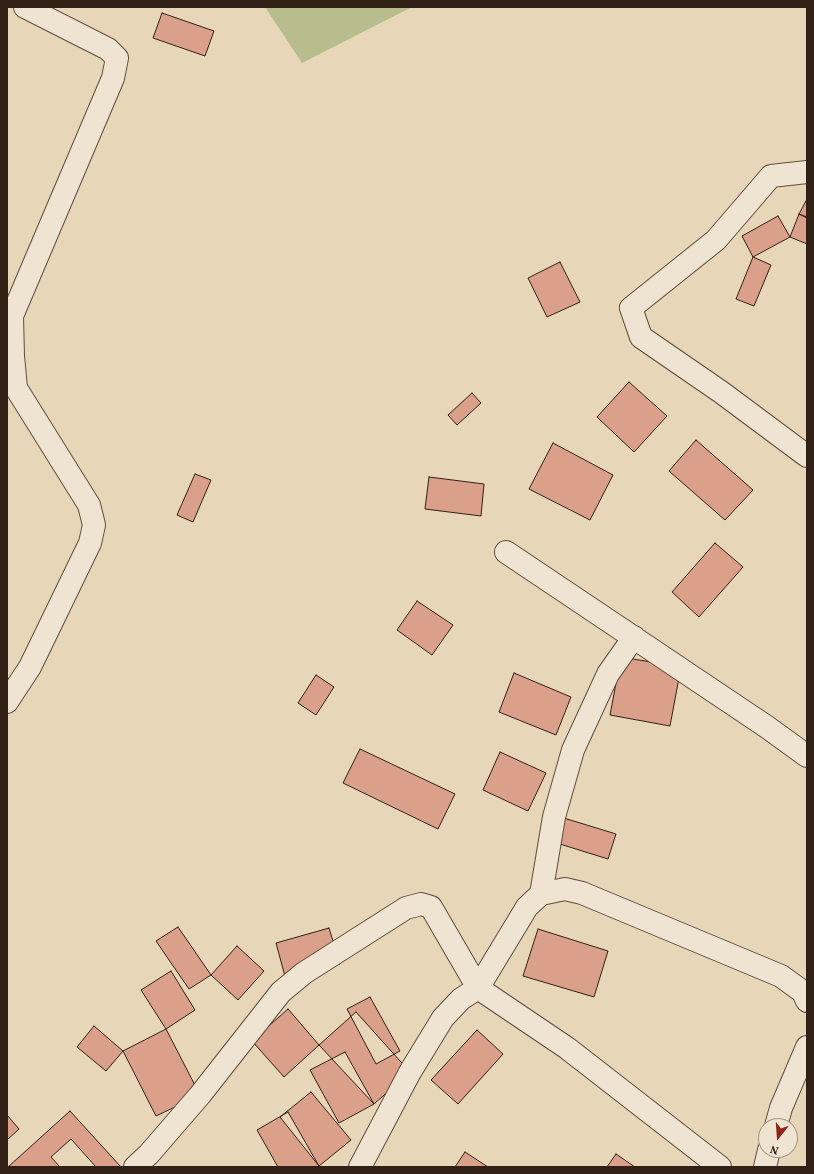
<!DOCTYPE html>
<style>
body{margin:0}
#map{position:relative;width:814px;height:1174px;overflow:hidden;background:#e7d6b8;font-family:Vollkorn,serif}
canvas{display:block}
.frame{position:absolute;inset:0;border:8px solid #312016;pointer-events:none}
.north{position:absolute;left:758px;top:1118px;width:40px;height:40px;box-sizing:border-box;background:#efe4d1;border:1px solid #a39686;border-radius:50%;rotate:197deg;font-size:11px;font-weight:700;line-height:16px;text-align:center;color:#312016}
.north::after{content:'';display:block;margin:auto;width:14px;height:18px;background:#8f2418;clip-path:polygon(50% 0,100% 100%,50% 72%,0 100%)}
</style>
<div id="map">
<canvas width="814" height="1174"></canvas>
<div class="frame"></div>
<div class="north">N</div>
</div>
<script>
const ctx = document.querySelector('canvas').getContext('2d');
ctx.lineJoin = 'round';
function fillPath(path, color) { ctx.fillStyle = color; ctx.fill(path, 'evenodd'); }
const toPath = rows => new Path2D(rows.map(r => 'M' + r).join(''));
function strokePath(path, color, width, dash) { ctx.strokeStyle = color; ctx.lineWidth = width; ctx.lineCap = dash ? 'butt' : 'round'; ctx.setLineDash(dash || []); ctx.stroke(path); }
const green = toPath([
 [265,7,412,7,302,63]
]);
const building = toPath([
 [162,13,214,31,205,56,153,38,162,13],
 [807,199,807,218,799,214,807,199],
 [799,214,807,217,807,244,790,237,799,214],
 [778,216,790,237,753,257,742,236,778,216],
 [753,257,771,265,754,306,736,299,753,257],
 [560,262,580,302,547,317,528,278,560,262],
 [629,382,667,416,634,452,597,417,629,382],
 [472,393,481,403,457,425,448,415,472,393],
 [696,440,753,490,725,520,669,471,696,440],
 [553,443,613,475,590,520,529,489,553,443],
 [195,474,211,480,193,522,177,515,195,474],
 [429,477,484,484,481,516,425,509,429,477],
 [715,543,743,567,699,617,672,592,715,543],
 [417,601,453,625,432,655,397,630,417,601],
 [621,657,681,667,670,726,610,715,621,657],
 [514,673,571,697,556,735,499,712,514,673],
 [316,675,334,687,316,715,298,703,316,675],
 [360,749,455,794,438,829,343,783,360,749],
 [500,752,546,773,528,811,483,790,500,752],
 [554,815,616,834,608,859,547,840,554,815],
 [178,927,211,975,189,989,156,941,178,927],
 [329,928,340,964,286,980,276,943,329,928],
 [538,929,608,951,594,997,523,976,538,929],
 [237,946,264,971,238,1000,211,975,237,946],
 [171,971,195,1010,166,1029,141,990,171,971],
 [370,997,400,1051,376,1064,347,1009,370,997],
 [288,1009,319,1045,284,1077,252,1041,288,1009],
 [356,1012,410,1072,374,1104,319,1045,356,1012],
 [94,1026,123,1051,106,1071,77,1047,94,1026],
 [166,1029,200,1095,156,1116,123,1051,166,1029],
 [477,1030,503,1054,458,1104,431,1080,477,1030],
 [345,1052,374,1104,339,1123,310,1070,345,1052],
 [311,1092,351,1140,319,1166,280,1117,311,1092],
 [70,1111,121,1167,96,1167,71,1139,51,1157,60,1167,8,1167,70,1111],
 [288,1112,319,1166,317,1167,278,1167,257,1130,288,1112],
 [7,1115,19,1129,7,1140,7,1115],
 [465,1152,488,1167,455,1167,465,1152],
 [616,1154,635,1167,607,1167,616,1154]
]);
const minor = toPath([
 [807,172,771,176,716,240,631,308,641,337,721,392,807,456],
 [506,552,767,727,807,756],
 [7,702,30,667,90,543,94,525,89,505,16,388,13,356,12,316,113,78,117,58,108,49,25,7],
 [541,894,554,817,573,750,608,674,634,637],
 [776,1126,781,1108,807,1047],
 [135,1167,149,1154,200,1095,281,992,304,973,406,908,421,904,431,907,478,988,527,907,541,894,565,889,582,893,781,976,803,992,807,1001],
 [360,1167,410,1072,443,1018,461,999,478,988,567,1048,720,1167],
 [765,1167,769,1150]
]);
fillPath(green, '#b8bd8d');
fillPath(building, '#daa08a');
strokePath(building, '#312016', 1);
strokePath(minor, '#5e4e3e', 24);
strokePath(minor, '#efe4d1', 22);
</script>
